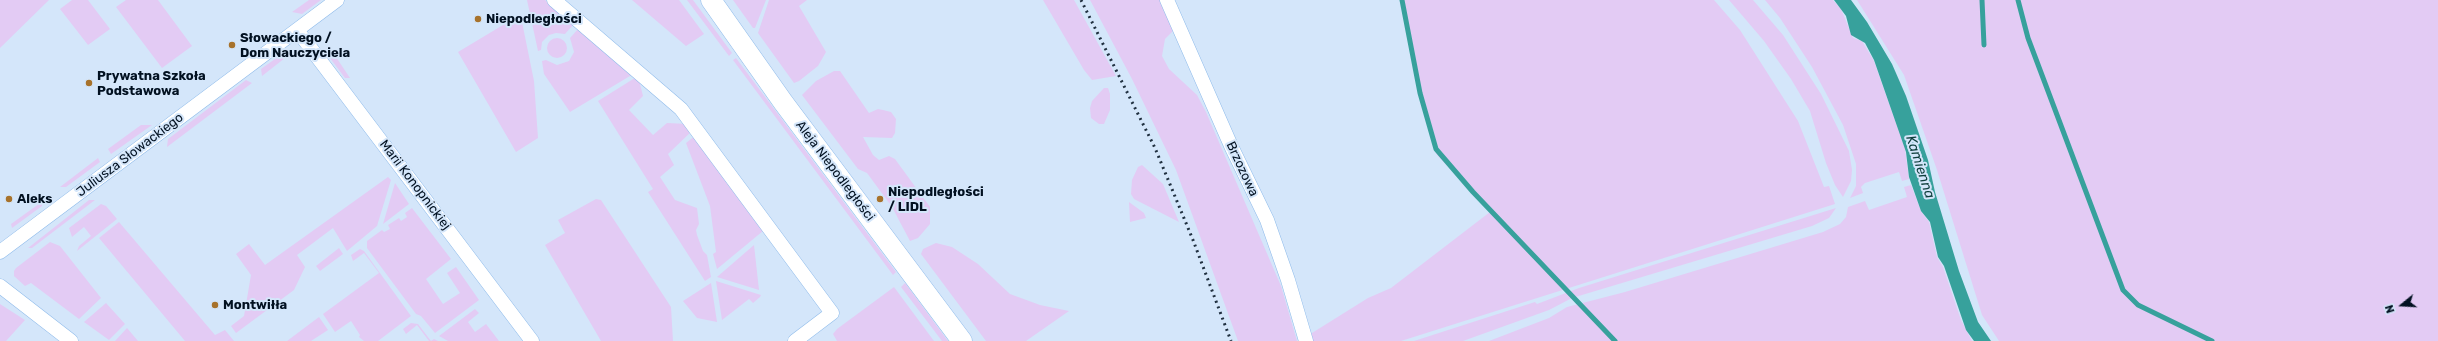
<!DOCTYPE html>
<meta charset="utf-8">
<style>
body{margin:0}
#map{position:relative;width:2438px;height:341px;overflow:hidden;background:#d4e6fa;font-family:Rubik,sans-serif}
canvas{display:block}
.north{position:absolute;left:2382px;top:285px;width:40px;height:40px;-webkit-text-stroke:3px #d4e6fa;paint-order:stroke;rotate:252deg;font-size:11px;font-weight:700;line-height:16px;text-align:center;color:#021121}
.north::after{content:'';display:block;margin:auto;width:14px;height:18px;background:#021121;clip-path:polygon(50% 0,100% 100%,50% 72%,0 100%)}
</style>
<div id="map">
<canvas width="2438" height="341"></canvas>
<div class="north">N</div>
</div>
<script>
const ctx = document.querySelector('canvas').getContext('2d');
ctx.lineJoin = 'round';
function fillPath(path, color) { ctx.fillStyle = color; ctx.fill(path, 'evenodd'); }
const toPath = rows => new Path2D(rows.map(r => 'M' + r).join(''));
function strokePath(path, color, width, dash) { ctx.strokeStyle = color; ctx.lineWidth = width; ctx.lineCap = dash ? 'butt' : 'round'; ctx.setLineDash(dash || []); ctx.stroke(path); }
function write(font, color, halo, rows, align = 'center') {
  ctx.font = font + ' Rubik,sans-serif'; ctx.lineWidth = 4; ctx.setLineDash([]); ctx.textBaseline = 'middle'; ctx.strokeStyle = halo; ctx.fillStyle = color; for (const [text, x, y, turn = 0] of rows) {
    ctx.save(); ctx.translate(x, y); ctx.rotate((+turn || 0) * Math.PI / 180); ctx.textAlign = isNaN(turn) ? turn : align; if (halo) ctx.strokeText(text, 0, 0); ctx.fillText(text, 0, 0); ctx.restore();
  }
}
const green = toPath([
 [0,0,49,0,0,48],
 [72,0,88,0,110,29,88,45,60,9],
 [126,0,158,0,192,46,162,68,116,7],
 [309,0,321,0,302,14,292,12],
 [527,0,545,0,573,25,565,34,556,33,549,35,542,42,541,50,538,51],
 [632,0,679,0,704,34,686,46],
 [687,0,693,0,732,53,729,56],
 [733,0,766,0,755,28,753,28],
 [769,0,807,0,799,6,826,52,818,66,799,81,794,83,758,33],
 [1043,0,1074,0,1116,76,1092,80,1084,70],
 [1090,0,1163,0,1171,16,1173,31,1165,39,1162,56,1169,69,1197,95,1206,112,1281,286,1297,341,1238,341,1176,170,1132,79],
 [1400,0,1714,0,1740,30,1798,121,1824,187,1829,186,1835,204,1401,341,1311,341,1310,335,1312,333,1368,298,1391,288,1490,212,1437,155,1433,147,1420,97],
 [1729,0,1753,0,1783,35,1821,94,1849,151,1852,170,1851,181,1843,197,1835,185,1826,163,1810,111,1791,79,1764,41],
 [1765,0,1833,0,1841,9,1853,38,1862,41,1874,61,1905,149,1909,179,1902,181,1899,172,1865,183,1861,187,1863,193,1850,198,1856,186,1856,164,1843,125,1812,67,1780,18],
 [1857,0,2438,0,2438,341,1999,341,1982,315,1937,170,1904,75],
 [518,16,522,22,534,81,538,138,516,152,458,52],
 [579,28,635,73,570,112,544,74,542,61,546,60,557,65,569,61,574,52,570,38],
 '547 48a10 10 0 1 1 20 0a10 10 0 1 1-20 0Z',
 [326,48,332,51,350,78,345,78,324,50],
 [282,54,285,58,262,76,261,69],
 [736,58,896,272,893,275,733,60],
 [834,71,840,71,869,113,878,109,883,110,891,112,896,119,895,133,892,138,863,137,873,155,879,160,889,156,895,159,930,207,930,224,918,238,910,241,892,207,867,173,858,169,802,95,816,81],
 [638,76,643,96,629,110,653,135,667,123,688,124,694,129,668,154,674,165,660,177,675,200,697,208,699,224,696,230,697,235,703,251,707,255,711,277,705,281,648,192,653,189,598,101],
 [246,80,252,83,167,147,168,139],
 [1104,88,1108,88,1110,94,1110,110,1104,124,1099,124,1091,118,1090,108,1092,101],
 [141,125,152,125,111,154,108,149],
 [696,135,763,231,717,269,713,254,716,252,710,206,686,143],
 [98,158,100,162,66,187,60,187],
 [1142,165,1163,184,1179,222,1134,199,1131,194,1132,180,1138,167],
 [388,177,391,180,377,226,347,251,333,228,297,255,305,267,294,290,236,333,231,326,244,316,251,275,236,254,249,244,265,265],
 [395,183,409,204,383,224],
 [1911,185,1921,211,1929,222,1937,257,1943,267,1961,320,1972,341,1489,341,1549,318,1567,307,1625,292,1823,232,1840,224,1846,217,1848,207,1865,201,1869,210,1907,197,1904,187],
 [596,199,601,200,671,307,673,341,601,341,545,245,565,233,558,220],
 [89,200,95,200,32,248,28,248],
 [43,201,42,206,12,228,11,224],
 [1129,202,1144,213,1146,218,1130,222],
 [101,204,106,206,117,219,77,251,79,246,91,236,84,227,72,237,69,228],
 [412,208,451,259,426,279,443,304,460,293,447,273,456,267,479,300,435,333,421,316,416,314,367,248,367,241,382,230,384,232,390,229,388,225,399,218,401,221,407,217,405,213],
 [1836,208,1829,218,1812,226,1572,298,1549,310,1463,341,1414,341,1535,302,1537,304,1579,288],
 [119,222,215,335,225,330,234,341,185,341,99,238],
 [50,242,60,246,101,298,79,319,31,283,25,286,14,276,14,271,16,268],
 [936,243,952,247,978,264,1010,294,1040,305,1069,311,1026,341,986,341,921,254,923,249],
 [754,245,759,290,717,277],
 [339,248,343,254,320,271,316,266],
 [360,249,364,251,411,316,378,341,364,341,359,337,360,335,351,321,335,332,323,314,379,273,364,253,353,261,351,255],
 [716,281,761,295,760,297,753,303,749,299,722,320],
 [711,283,717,322,697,318,683,301],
 [905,283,948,341,942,341,901,287],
 [894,287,934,341,837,341,833,334,837,329],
 [106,303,125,324,109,340,84,322],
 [0,304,25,320,6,341,0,341],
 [475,309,479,313,468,322,475,332,486,324,499,341,448,341,439,336],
 [319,317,328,330,311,341,287,341],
 [411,323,418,324,431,341,434,339,438,341,429,341,417,325,406,334,403,329],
 [127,328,138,341,115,341]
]);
const water = toPath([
 [1834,0,1851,0,1867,22,1892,64,1906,96,1928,160,1935,192,1959,271,1978,322,1991,341,1974,341,1966,330,1944,266,1938,257,1930,222,1921,211,1909,177,1906,152,1874,60,1865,43,1851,35,1846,16]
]);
const stream = toPath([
 [1402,0,1420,93,1436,149,1473,192,1615,341],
 [1982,0,1984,45],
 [2018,0,2028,38,2123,290,2138,305,2212,341]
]);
const street = toPath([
 [554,0,681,109,832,313,795,341],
 [1167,0,1232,148,1267,220,1288,280,1306,341],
 [297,30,532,341],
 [0,252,337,0],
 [0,286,71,341]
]);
const secondary = toPath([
 [711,0,783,102,962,341]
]);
const rail = toPath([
 [1081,0,1155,148,1193,240,1231,341]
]);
const markers = [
 [478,19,4,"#a7722b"],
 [232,45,4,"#a7722b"],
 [89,83,4,"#a7722b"],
 [9,199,4,"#a7722b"],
 [880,199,4,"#a7722b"],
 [215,305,4,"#a7722b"]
];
const poiNames = [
 ["Niepodległości",486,19],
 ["Słowackiego /",240,38],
 ["Dom Nauczyciela",240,53],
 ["Prywatna Szkoła",97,76],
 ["Podstawowa",97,91],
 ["Niepodległości",888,192],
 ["/ LIDL",888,207],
 ["Aleks",17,199],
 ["Montwiłła",223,305]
];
const streetNames = [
 ["Juliusza Słowackiego",130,155,-37],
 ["Brzozowa",1242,169,65],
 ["Aleja Niepodległości",835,171,53],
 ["Marii Konopnickiej",415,185,53]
];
const waterNames = [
 ["Kamienna",1920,167,72]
];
fillPath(green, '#e3cbf4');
fillPath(water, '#37a19c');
strokePath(stream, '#37a19c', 5);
strokePath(street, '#8fbbea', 15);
strokePath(secondary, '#8fbbea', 21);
strokePath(street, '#fff', 14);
strokePath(secondary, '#fff', 20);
strokePath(rail, '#203040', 3, [2, 4]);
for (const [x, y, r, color] of markers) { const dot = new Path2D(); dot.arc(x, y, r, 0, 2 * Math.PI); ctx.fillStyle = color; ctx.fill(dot); strokePath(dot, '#d4e6fa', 1.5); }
write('bold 13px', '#021121', '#d4e6fa', poiNames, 'left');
write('13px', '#021121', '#d4e6fa', streetNames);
write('italic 14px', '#0e3e3c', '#d4e6fa', waterNames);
</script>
